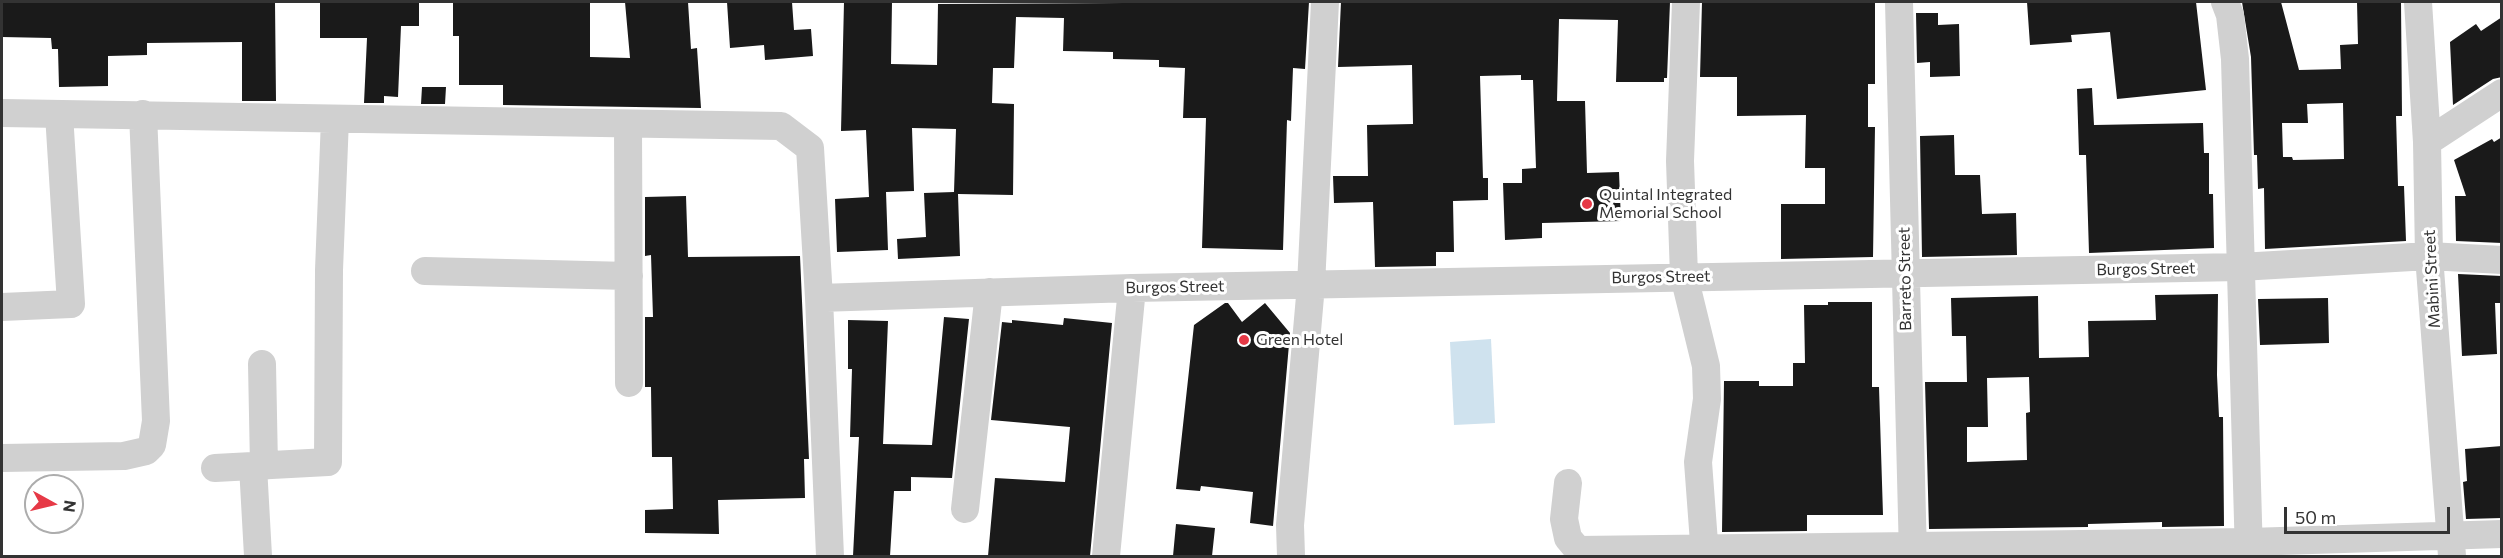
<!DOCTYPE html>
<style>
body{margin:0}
#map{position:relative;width:2503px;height:558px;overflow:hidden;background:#fff;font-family:Commissioner,sans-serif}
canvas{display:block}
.frame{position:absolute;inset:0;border:3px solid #333;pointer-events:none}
.north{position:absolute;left:24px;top:474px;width:60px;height:60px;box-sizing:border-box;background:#fff;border:2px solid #adadad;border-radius:50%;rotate:98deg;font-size:16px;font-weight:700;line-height:24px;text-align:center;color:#333}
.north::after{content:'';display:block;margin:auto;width:21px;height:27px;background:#e63946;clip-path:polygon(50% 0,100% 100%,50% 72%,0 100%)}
.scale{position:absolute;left:2284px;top:507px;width:166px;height:27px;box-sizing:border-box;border:3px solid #333;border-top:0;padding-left:8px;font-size:18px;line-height:21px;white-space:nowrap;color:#333;-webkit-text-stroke:4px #fff;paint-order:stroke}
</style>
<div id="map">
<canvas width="2503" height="558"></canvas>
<div class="frame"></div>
<div class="north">N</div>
<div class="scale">50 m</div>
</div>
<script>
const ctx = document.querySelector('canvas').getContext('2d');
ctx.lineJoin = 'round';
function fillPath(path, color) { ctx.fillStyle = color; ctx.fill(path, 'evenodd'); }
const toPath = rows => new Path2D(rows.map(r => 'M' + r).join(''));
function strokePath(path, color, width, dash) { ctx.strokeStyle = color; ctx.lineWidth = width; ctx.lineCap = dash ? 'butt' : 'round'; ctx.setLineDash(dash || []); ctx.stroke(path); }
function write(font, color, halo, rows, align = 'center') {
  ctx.font = font + ' Commissioner,sans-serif'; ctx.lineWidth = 6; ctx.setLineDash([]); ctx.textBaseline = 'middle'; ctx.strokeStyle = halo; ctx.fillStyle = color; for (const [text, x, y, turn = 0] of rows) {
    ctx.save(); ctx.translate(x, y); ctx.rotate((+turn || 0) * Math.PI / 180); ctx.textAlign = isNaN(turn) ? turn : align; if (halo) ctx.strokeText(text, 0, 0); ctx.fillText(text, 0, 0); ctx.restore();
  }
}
const water = toPath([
 [1491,339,1495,423,1454,425,1450,342]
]);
const building = toPath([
 [2,2,275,2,276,101,242,101,242,42,147,43,147,55,108,56,108,86,59,87,58,49,52,49,51,38,2,37],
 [320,2,419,2,419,26,401,26,398,97,384,96,384,103,364,103,367,38,320,38],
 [453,2,590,2,590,57,630,58,625,2,688,2,691,49,697,48,701,108,503,105,503,85,459,85,459,36,453,36],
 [727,2,792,2,794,30,811,29,813,56,765,60,764,45,730,48],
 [844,2,892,2,891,64,937,65,938,4,1309,2,1305,69,1293,68,1291,121,1287,120,1283,250,1202,248,1206,118,1183,118,1185,68,1159,67,1159,60,1113,59,1113,52,1063,51,1064,18,1016,17,1014,68,993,68,992,103,1014,104,1013,195,958,194,960,256,898,259,897,239,926,237,924,193,954,192,956,129,912,128,914,191,886,192,888,250,837,252,835,199,869,197,866,130,841,131],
 [1341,2,1670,2,1667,78,1664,78,1664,82,1616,82,1618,20,1559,19,1557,101,1585,101,1587,173,1619,172,1621,221,1542,223,1542,238,1505,240,1503,183,1522,183,1522,169,1536,168,1533,80,1521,80,1521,75,1480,76,1483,178,1488,178,1488,200,1453,201,1454,252,1436,252,1436,266,1375,267,1373,202,1334,203,1333,176,1368,176,1367,125,1413,124,1412,65,1338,67],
 [1702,2,1875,2,1875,84,1868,84,1868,127,1875,127,1873,257,1781,259,1781,204,1825,204,1825,168,1805,168,1806,115,1737,116,1737,77,1700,77],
 [2027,2,2196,2,2206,90,2117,99,2110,32,2071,35,2072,42,2030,45],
 [2242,2,2281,2,2299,70,2341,69,2340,45,2358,44,2357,2,2401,2,2402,116,2396,116,2398,186,2404,186,2406,241,2265,249,2264,188,2258,189,2257,155,2254,155,2251,57],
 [2343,103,2344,159,2293,160,2292,157,2283,157,2282,123,2308,123,2307,104],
 [1916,13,1938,13,1938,25,1959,24,1960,76,1930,77,1930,62,1917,63],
 [2502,17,2502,77,2493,79,2453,105,2450,42,2476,24,2481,31],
 [422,87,446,87,445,104,421,104],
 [2092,88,2094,125,2203,123,2204,153,2209,153,2209,194,2213,194,2214,248,2089,253,2086,155,2079,155,2077,89],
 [1954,135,1955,175,1980,175,1982,214,2016,213,2017,255,1922,257,1920,136],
 [2502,137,2502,243,2456,241,2455,196,2466,196,2454,160,2492,139,2494,142],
 [686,196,688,257,800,256,809,459,804,459,805,498,718,500,719,534,645,533,645,510,673,509,672,457,652,457,651,387,645,387,645,317,653,317,651,255,645,256,645,197],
 [2458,274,2502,276,2502,303,2495,303,2497,354,2462,356],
 [2218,294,2217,375,2219,417,2223,417,2224,526,2162,527,2162,522,2088,524,2088,527,1929,529,1925,382,1967,382,1966,336,1952,336,1951,298,2038,296,2039,358,2089,357,2088,321,2156,320,2155,295],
 [2029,377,2030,412,2026,413,2027,460,1967,462,1967,427,1988,427,1987,378],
 [2328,298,2329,343,2260,345,2258,299],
 [1828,302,1872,302,1872,387,1879,387,1883,515,1807,515,1807,531,1722,532,1724,381,1759,381,1759,386,1793,386,1793,363,1805,363,1804,305,1828,305],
 [1225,303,1228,303,1242,322,1265,303,1290,333,1273,526,1250,523,1253,492,1201,486,1200,491,1176,489,1194,325],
 [944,317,969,319,952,478,911,477,911,491,894,491,890,556,853,556,859,437,850,437,852,369,848,369,848,320,888,321,883,444,932,445],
 [1064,318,1112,323,1090,556,988,556,995,478,1065,482,1070,427,991,420,1002,322,1012,323,1012,320,1063,325],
 [2502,446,2502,518,2466,519,2463,482,2467,481,2465,449],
 [1176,524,1215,528,1212,556,1173,556]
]);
const minor = toPath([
 [1686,2,1680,161,1684,276,1706,366,1707,399,1698,462,1705,556],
 [1899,2,1913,556],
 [2225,2,2230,15,2235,59,2249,556],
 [2418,2,2427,142,2429,256,2452,556],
 [2,113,781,126,810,148,819,298,830,556],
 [628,125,629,383],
 [2427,142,2502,93],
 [425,271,629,276],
 [819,298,1132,288,2240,267,2429,256,2502,260],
 [2,307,71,304,59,114],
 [262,364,264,466],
 [2,458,124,456,146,451,152,445,156,421,143,114],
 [253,466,258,556],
 [215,468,328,462,329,270,335,119],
 [1568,483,1564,519,1568,538,1578,550],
 [965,509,989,292],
 [1106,556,1132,288],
 [1291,556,1290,525,1311,285,1325,2],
 [1578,556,1578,550,2249,542,2502,534]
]);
const markers = [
 [1587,204,6,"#e63946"],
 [1244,340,6,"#e63946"]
];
const poiNames = [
 ["Quintal Integrated",1599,195],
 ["Memorial School",1599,213],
 ["Green Hotel",1256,340]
];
const streetNames = [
 ["Burgos Street",2146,269,-1],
 ["Burgos Street",1661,277,-1],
 ["Barreto Street",1905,279,-91],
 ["Mabini Street",2432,279,-93],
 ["Burgos Street",1175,287,-1]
];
fillPath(water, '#cfe2ee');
fillPath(building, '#1a1a1a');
strokePath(minor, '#d0d0d0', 28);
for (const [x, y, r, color] of markers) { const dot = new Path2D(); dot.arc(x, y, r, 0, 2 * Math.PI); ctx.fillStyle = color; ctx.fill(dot); strokePath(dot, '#fff', 2); }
write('16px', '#333', '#fff', poiNames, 'left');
write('16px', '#333', '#fff', streetNames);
</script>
